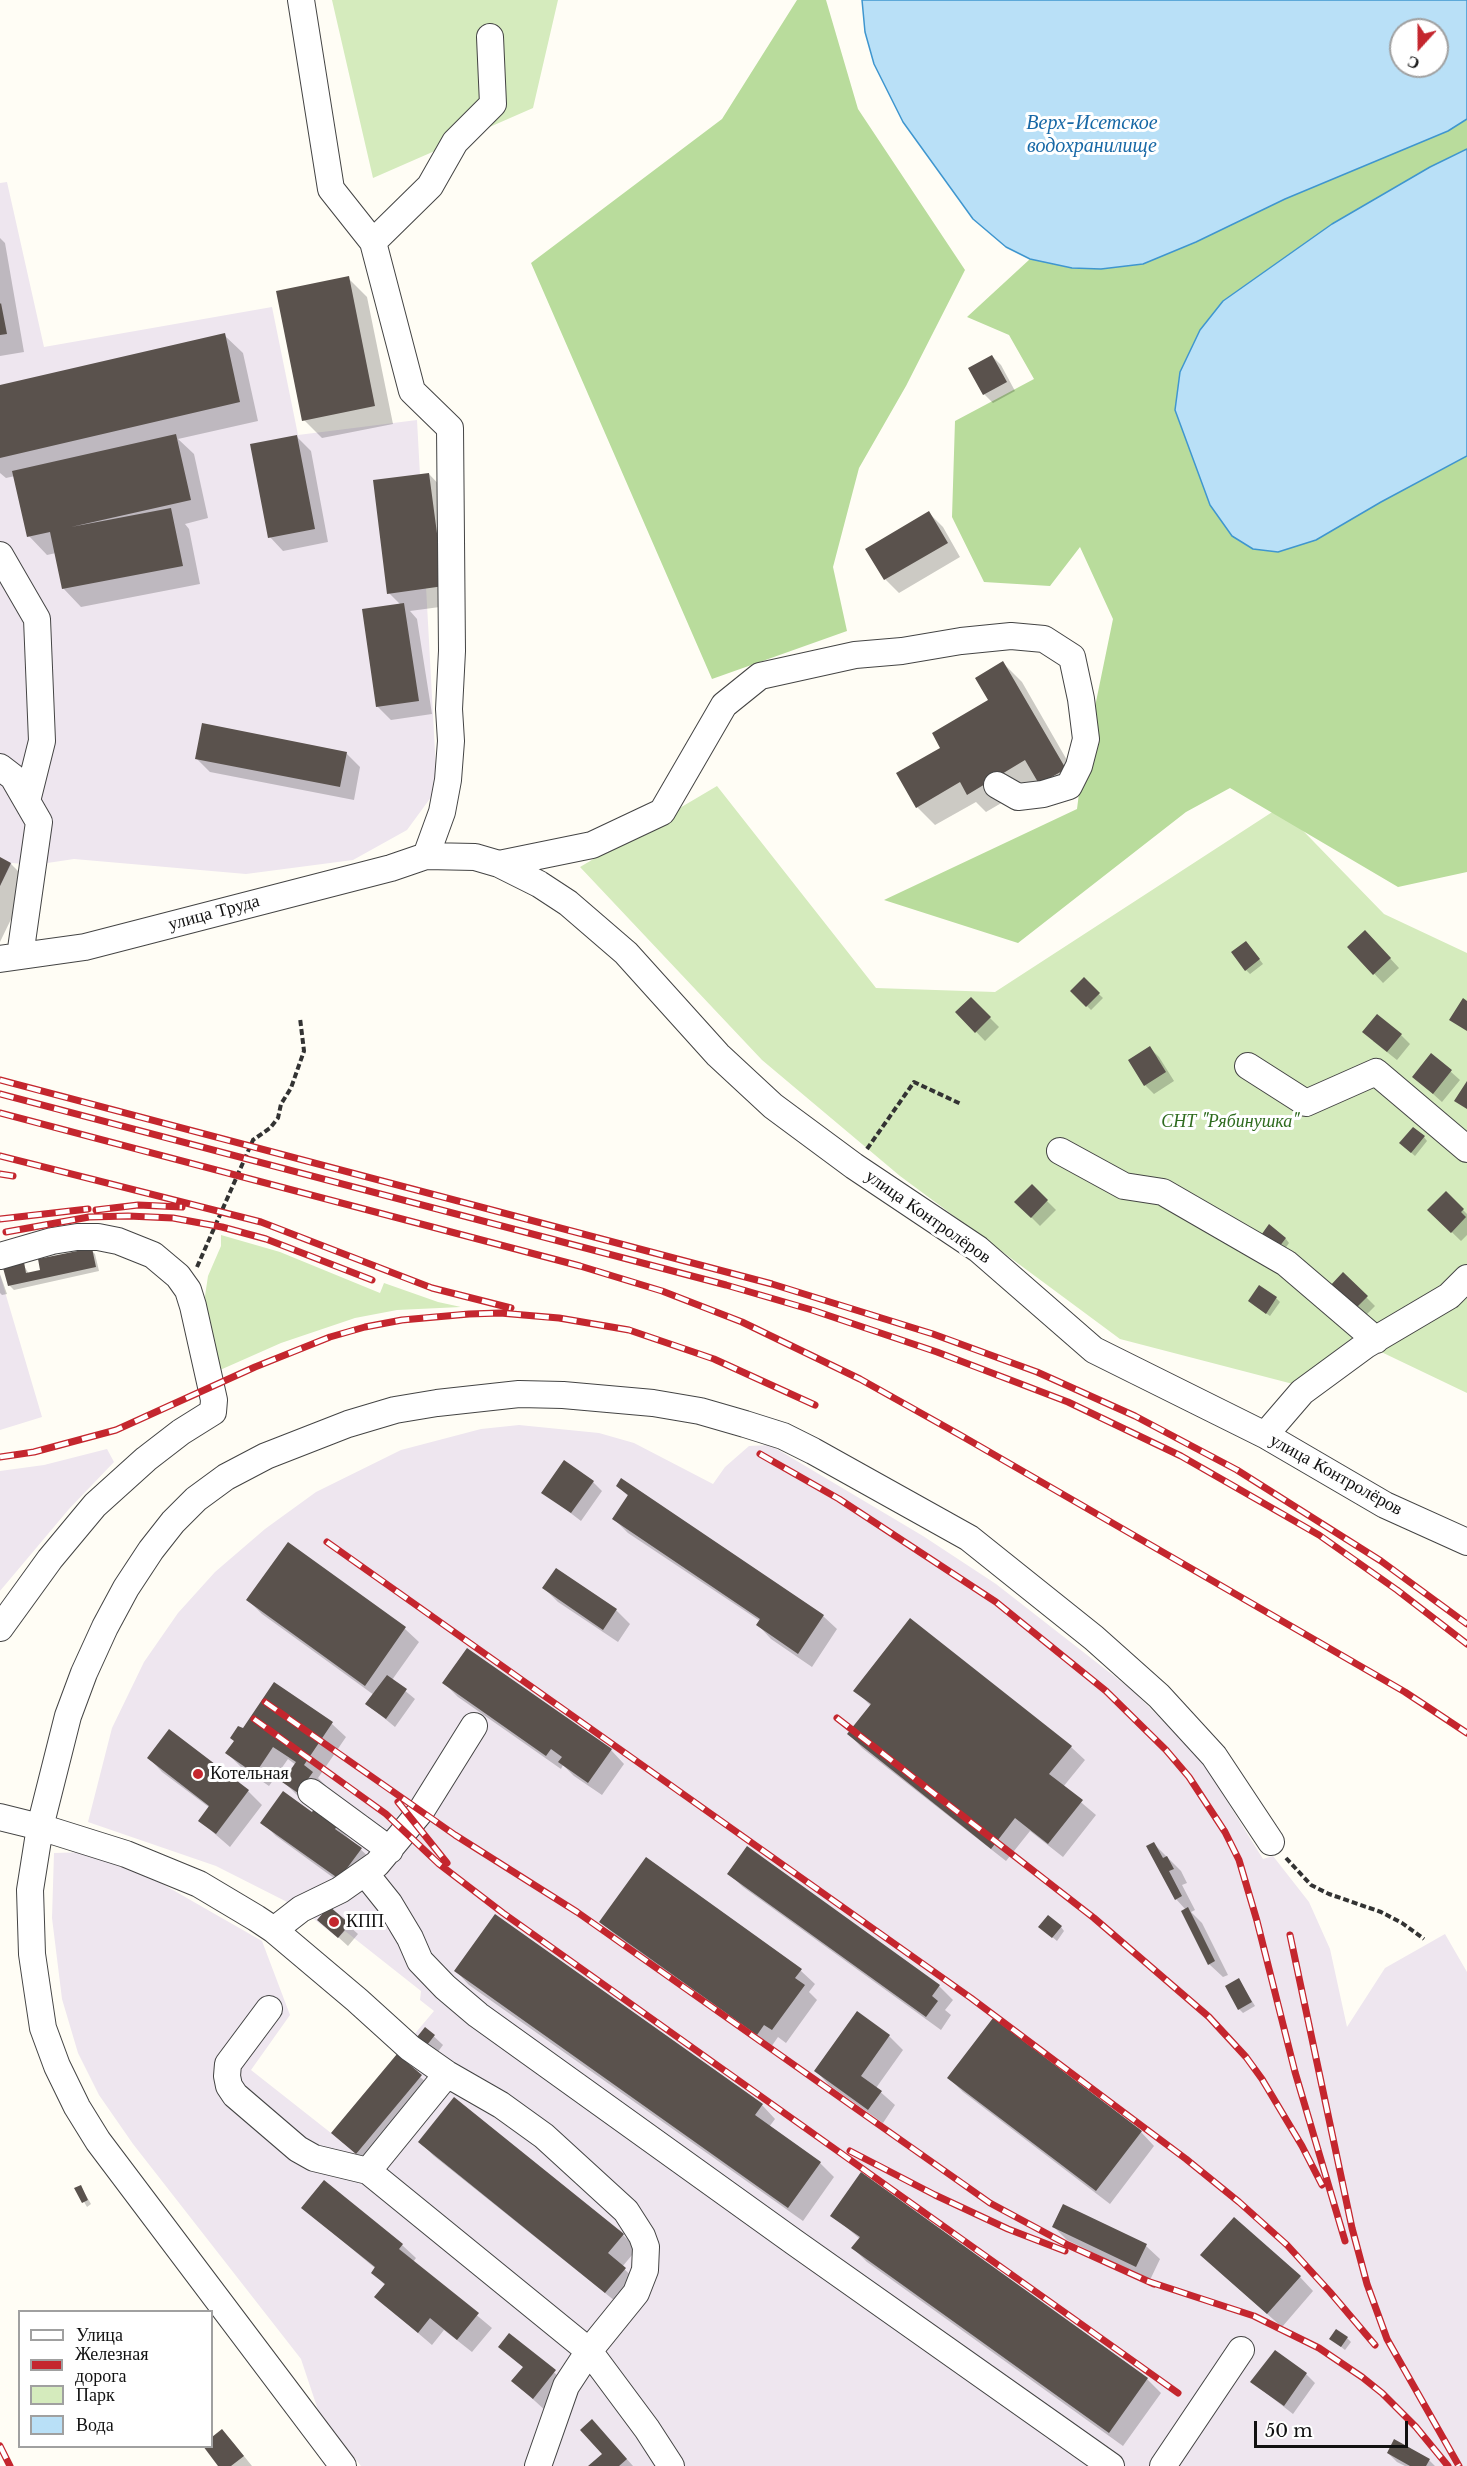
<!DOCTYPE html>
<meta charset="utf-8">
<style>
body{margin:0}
#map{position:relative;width:1467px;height:2466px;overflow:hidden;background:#fffdf5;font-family:"Libre Baskerville",serif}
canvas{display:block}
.legend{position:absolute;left:18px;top:2310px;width:195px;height:138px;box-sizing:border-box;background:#fff;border:2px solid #a0a0a0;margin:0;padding:8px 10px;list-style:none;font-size:18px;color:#111}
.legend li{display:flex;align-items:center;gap:12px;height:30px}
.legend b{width:30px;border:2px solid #a0a0a0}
.north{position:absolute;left:1389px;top:18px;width:60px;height:60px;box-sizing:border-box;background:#fff;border:2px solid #a0a0a0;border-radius:50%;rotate:201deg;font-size:16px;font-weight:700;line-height:24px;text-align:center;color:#111}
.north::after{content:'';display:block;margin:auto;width:21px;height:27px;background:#c4262e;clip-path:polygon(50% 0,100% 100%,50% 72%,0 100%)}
.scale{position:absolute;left:1254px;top:2421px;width:154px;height:27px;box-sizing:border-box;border:3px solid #111;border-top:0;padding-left:8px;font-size:18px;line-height:21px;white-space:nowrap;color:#111;-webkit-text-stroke:4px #fff;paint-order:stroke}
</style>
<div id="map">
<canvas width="1467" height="2466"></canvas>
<ul class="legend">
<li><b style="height:8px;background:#fff"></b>Улица</li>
<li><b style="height:8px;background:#c4262e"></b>Железная дорога</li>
<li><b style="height:16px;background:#d5ebbd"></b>Парк</li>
<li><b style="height:16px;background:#b9e0f7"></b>Вода</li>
</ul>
<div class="north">С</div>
<div class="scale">50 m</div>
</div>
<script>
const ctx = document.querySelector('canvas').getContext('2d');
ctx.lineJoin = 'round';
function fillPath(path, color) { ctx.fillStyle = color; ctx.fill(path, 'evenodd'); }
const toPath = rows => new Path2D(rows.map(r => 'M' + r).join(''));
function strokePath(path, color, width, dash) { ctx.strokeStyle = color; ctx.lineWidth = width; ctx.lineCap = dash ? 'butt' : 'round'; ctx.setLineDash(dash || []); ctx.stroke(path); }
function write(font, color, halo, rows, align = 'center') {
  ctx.font = font + ' "Libre Baskerville",serif'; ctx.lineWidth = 6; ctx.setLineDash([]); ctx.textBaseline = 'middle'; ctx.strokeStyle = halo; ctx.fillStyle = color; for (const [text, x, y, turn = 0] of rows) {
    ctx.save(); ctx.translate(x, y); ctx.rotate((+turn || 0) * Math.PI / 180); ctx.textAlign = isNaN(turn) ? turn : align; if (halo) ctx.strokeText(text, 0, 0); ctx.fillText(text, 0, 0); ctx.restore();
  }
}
const industrial = toPath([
 [7,182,44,347,272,307,298,435,417,420,437,789,407,830,353,860,246,874,74,859,34,865,12,863,0,886,0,183],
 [0,1275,42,1417,0,1430],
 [519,1425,599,1433,634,1443,713,1484,725,1467,749,1446,770,1445,923,1536,996,1584,1132,1690,1184,1742,1207,1769,1263,1859,1273,1856,1309,1902,1330,1949,1347,2027,1385,1968,1445,1934,1467,1972,1467,2466,361,2466,320,2416,301,2359,133,2144,99,2095,78,2053,62,1999,52,1918,54,1853,88,1852,124,1862,262,1941,290,2015,251,2070,331,2133,434,2011,420,2000,421,1991,345,1931,338,1938,301,1909,216,1866,88,1822,112,1728,144,1662,178,1613,215,1572,265,1529,316,1492,401,1450,481,1429],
 [107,1449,114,1462,69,1509,0,1591,0,1471,44,1465]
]);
const green = toPath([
 [332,0,558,0,533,108,373,178],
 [717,786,876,988,995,992,1280,807,1384,914,1467,953,1467,1393,1352,1338,1293,1384,1120,1339,900,1176,762,1060,580,867],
 [221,1235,280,1252,380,1293,384,1283,438,1302,461,1307,397,1310,355,1318,281,1343,220,1370,205,1313,205,1296,208,1276,221,1246]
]);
const forest = toPath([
 [797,0,826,0,858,109,965,270,906,386,859,468,833,567,847,631,712,679,531,263,722,119],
 [1467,119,1467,149,1430,167,1332,224,1223,301,1200,330,1180,372,1175,410,1210,505,1316,540,1381,502,1467,456,1467,872,1398,887,1230,788,1186,812,1018,943,884,900,1077,809,1082,770,1113,619,1080,547,1050,586,984,582,952,517,955,421,1034,379,1009,335,967,317,1030,259,1072,268,1101,269,1143,264,1196,242,1285,199,1448,131]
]);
const water = toPath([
 [862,0,1467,0,1467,119,1448,131,1285,199,1196,242,1143,264,1101,269,1072,268,1030,259,1006,247,973,219,903,122,874,64,865,32,862,0],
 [1401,30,1437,30,1437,66,1401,66,1401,30],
 [1467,149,1467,456,1381,502,1316,540,1278,552,1253,549,1232,536,1210,505,1175,410,1180,372,1200,330,1223,301,1332,224,1430,167,1467,149]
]);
const shadow = toPath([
 [0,238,5,243,24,352,0,356],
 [348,278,367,297,393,424,322,438,304,420],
 [224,335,243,353,258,421,178,439,194,454,208,518,185,524,189,529,200,584,81,607,63,588,56,553,47,555,29,536,15,476,6,478,0,473,0,386],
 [992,356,1001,365,1015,391,993,403,984,394,970,368],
 [297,437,311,451,328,542,283,551,270,537],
 [429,474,447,493,462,604,410,611,417,619,432,714,391,720,377,706,401,605,389,593],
 [929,513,943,527,960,557,899,593,885,579],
 [1003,663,1022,682,1083,788,1059,802,1039,781,986,812,976,802,935,825,917,807,942,748,990,701],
 [346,753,360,767,354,800,210,772,196,758],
 [0,859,11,864,29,882,0,942],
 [1374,941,1399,968,1383,983,1349,947],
 [1250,947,1263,964,1250,974,1246,970],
 [1084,980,1103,998,1091,1010,1072,991],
 [971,999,999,1027,985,1041,957,1012],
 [1401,1035,1410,1044,1397,1060,1373,1041],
 [1150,1048,1159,1057,1174,1081,1154,1094,1145,1085],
 [1432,1055,1460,1080,1442,1102,1414,1077],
 [1424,1137,1427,1141,1415,1156,1405,1147],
 [1032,1186,1056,1210,1040,1226,1016,1202],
 [1446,1193,1467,1214,1467,1235,1461,1241,1429,1210],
 [1286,1239,1289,1243,1281,1254,1265,1241],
 [91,1250,95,1254,99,1271,14,1290,9,1285,23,1264,29,1274,42,1271],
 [0,1274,7,1294,2,1295,0,1293],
 [1343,1274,1375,1306,1363,1318,1331,1287],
 [1276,1298,1280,1302,1270,1316,1254,1305],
 [593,1482,602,1491,581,1521,543,1492],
 [618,1486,823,1616,837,1629,812,1667,771,1639,758,1625,760,1621,628,1533,614,1519,629,1497],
 [288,1544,405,1629,419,1642,392,1680,415,1699,395,1727,367,1704,374,1695,262,1614,248,1600],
 [544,1588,616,1610,630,1624,618,1642,558,1602],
 [444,1683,611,1750,624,1764,602,1795,574,1776,563,1765,561,1769,458,1697],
 [274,1684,332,1724,346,1737,318,1778,326,1786,313,1806,298,1796,284,1782,296,1765,288,1759,269,1786,241,1767,227,1753],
 [855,1690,1071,1747,1085,1760,1063,1787,1096,1815,1063,1857,1030,1831,1006,1861,862,1748,849,1734,871,1706],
 [169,1731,248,1791,262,1805,230,1847,200,1821,210,1808,162,1772,149,1758],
 [262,1822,337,1827,375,1863,353,1892,276,1836],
 [1153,1843,1181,1871,1187,1883,1182,1885,1195,1910,1191,1912,1202,1923,1228,1975,1223,1977,1209,1964,1186,1910,1176,1899],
 [729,1874,939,1986,953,2000,945,2010,951,2015,941,2030,743,1887],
 [329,1908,358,1934,348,1946,328,1928],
 [601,1921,801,1971,815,1984,809,1992,817,2000,786,2043,778,2037,771,2047,615,1935],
 [1061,1927,1064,1931,1057,1941,1044,1930],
 [456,1971,762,2105,775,2119,769,2127,820,2163,834,2177,803,2221,469,1985],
 [1239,1980,1255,2006,1243,2013,1239,2009],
 [426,2029,443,2045,437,2053,419,2037],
 [889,2036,903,2050,876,2088,895,2105,883,2123,829,2085,816,2071],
 [397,2057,435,2090,371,2167,333,2133],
 [949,2078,1141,2132,1154,2146,1110,2204,963,2092],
 [420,2142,623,2235,637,2249,622,2267,638,2282,620,2305,434,2156],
 [81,2187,91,2204,87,2207,76,2188],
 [1063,2206,1146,2246,1160,2259,1150,2280,1067,2240,1054,2227],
 [303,2208,402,2245,416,2258,413,2262,492,2328,472,2352,444,2330,432,2345,376,2297,385,2285,373,2273,376,2269],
 [832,2215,1147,2379,1161,2393,1123,2446,867,2262,853,2248,860,2239],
 [1216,2269,1300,2277,1313,2291,1282,2327],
 [509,2335,569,2385,547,2412,513,2381,524,2368,500,2347],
 [1347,2338,1351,2342,1345,2350,1335,2342],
 [1306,2374,1315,2383,1293,2414,1252,2382],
 [601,2430,633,2466,590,2466,604,2454],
 [222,2431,231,2440,252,2466,220,2466,212,2446,212,2439],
 [1395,2441,1429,2460,1435,2466,1405,2466,1397,2462,1388,2453]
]);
const building = toPath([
 [349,276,375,406,302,421,276,291],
 [1,303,7,334,0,335,0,304],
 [225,333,240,402,0,458,0,385],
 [992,355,1007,382,983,395,968,368],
 [176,434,191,500,71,527,171,508,183,566,62,589,50,532,27,537,12,471],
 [297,435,315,529,268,538,250,444],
 [429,473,444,586,387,594,373,480],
 [929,511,948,543,884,580,865,549],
 [404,603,419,701,376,707,362,609],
 [1003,661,1066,769,1039,784,1025,760,967,795,960,782,916,808,896,773,940,748,932,733,988,700,975,678],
 [202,723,347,752,340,787,195,759],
 [0,857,11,863,0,886],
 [1365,930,1391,958,1373,975,1347,947],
 [1246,941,1260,959,1245,971,1231,952],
 [1084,977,1100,993,1086,1007,1070,991],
 [971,997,991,1017,975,1033,955,1012],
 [1463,998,1467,1001,1467,1031,1449,1020],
 [1377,1014,1402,1034,1387,1052,1362,1032],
 [1150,1046,1166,1072,1144,1086,1128,1060],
 [1431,1053,1452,1070,1433,1094,1412,1077],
 [1467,1081,1467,1109,1454,1101],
 [1413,1127,1425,1136,1411,1153,1399,1143],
 [1032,1184,1048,1200,1031,1218,1014,1202],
 [1446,1191,1464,1209,1461,1212,1466,1217,1451,1233,1427,1210],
 [1269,1224,1286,1238,1276,1251,1259,1238],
 [92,1248,96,1267,8,1286,3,1268,24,1262,26,1273,40,1270,38,1259],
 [1343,1272,1368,1296,1353,1311,1329,1287],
 [1259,1285,1277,1297,1266,1314,1248,1301],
 [564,1460,594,1481,571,1513,541,1493],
 [621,1478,824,1615,798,1654,756,1625,760,1619,612,1519,628,1495,616,1486],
 [288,1542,406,1627,365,1686,246,1600],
 [556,1568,617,1609,603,1630,542,1588],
 [910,1618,1072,1746,1049,1774,1083,1800,1048,1844,1015,1818,991,1849,847,1734,871,1704,853,1691],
 [467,1648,612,1749,588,1783,558,1762,562,1757,551,1749,546,1756,442,1683],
 [387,1675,407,1689,386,1719,365,1704],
 [274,1682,333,1722,304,1765,313,1772,298,1793,282,1782,296,1762,273,1747,255,1774,225,1753,234,1741,230,1738,238,1726,243,1728],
 [169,1729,249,1790,216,1834,198,1821,209,1806,147,1758],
 [283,1791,312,1812,314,1809,338,1825,335,1829,362,1848,339,1879,260,1823],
 [1154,1842,1163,1858,1167,1856,1174,1869,1169,1871,1182,1896,1175,1900,1146,1846],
 [747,1846,940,1985,932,1996,938,2001,926,2017,727,1874],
 [646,1857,802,1969,795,1978,805,1985,772,2030,764,2025,757,2035,599,1922],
 [329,1906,350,1924,338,1938,317,1920],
 [1188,1907,1215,1961,1208,1965,1181,1911],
 [495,1914,763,2104,755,2115,821,2162,788,2208,454,1971],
 [1048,1915,1062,1926,1052,1938,1038,1927],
 [1239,1978,1252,2002,1238,2010,1225,1986],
 [857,2011,890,2035,861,2076,882,2091,868,2110,814,2071],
 [993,2018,1142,2131,1096,2191,947,2078],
 [425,2027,435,2035,427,2045,417,2037],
 [397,2054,422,2075,356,2154,331,2133],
 [454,2097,624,2234,608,2253,626,2268,605,2293,418,2142],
 [861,2172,1148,2378,1109,2433,851,2248,860,2237,830,2216],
 [324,2180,403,2244,399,2249,479,2313,457,2340,430,2318,418,2333,374,2297,385,2284,371,2273,375,2267,301,2208],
 [81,2185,88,2200,82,2203,74,2188],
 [1063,2204,1147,2244,1136,2267,1052,2227],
 [1234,2217,1301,2276,1267,2314,1200,2255],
 [1336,2329,1348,2337,1341,2347,1329,2339],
 [509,2333,556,2370,533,2399,511,2381,523,2367,498,2347],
 [1275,2350,1307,2373,1284,2406,1250,2382],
 [592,2419,627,2459,619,2466,588,2466,602,2454,580,2430],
 [222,2429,244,2456,231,2466,218,2466,203,2446,212,2446,212,2437],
 [1394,2439,1430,2459,1426,2466,1410,2466,1387,2453]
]);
const path = toPath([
 [867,1149,914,1082,961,1104],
 [197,1267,253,1140,270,1128,278,1118,281,1104,291,1088,304,1051,300,1018],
 [1286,1858,1311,1885,1329,1894,1381,1912,1402,1923,1424,1939]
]);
const minor = toPath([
 [301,0,331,189,373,242,412,391,450,428,452,651,449,709,451,741,448,780,442,812,426,856],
 [373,242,430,186,455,142,493,104,490,37],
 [0,555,37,619,42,741,27,801],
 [0,767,13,777,39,822,20,956],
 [499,864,592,845,662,812,724,705,760,676,855,655,902,651,961,641,1011,636,1044,639,1072,657,1081,699,1086,739,1079,766,1069,786,1043,794,1018,797,997,785],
 [0,959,85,947,391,868,426,856,475,857,499,864,539,884,568,903,626,953,718,1055,773,1106,854,1166,978,1249,1094,1350,1265,1435,1385,1505,1467,1542],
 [1248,1066,1306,1103,1376,1072,1467,1149],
 [1060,1151,1124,1186,1163,1192,1286,1263,1376,1340],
 [0,1256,52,1241,77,1237,98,1237,118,1241,153,1255,178,1276,188,1290,193,1306,214,1400,213,1412,181,1432,146,1459,95,1505,50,1559,0,1628],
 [1265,1435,1302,1392,1366,1345,1449,1296,1467,1278],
 [311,1792,390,1850],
 [0,1817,40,1827,30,1890,32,1954,37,1988,43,2028,57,2066,77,2107,98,2141,343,2466],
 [365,1873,389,1903,410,1938,420,1961,445,1987,478,2015,794,2242,1111,2466],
 [274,1930,301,1909,340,1890,377,1864,421,1811,474,1726],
 [269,2009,228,2064,227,2076,229,2086,235,2095,298,2149,314,2158,368,2171,589,2351,636,2293,645,2270,646,2247,642,2236,626,2211,544,2136,501,2105,447,2074,410,2048,357,2000,274,1930,256,1918,199,1884,126,1854,40,1827,68,1716,84,1673,105,1627,126,1588,151,1550,173,1522,196,1499,226,1477,266,1456,348,1424,395,1410,437,1403,519,1394,563,1395,653,1403,700,1411,745,1424,783,1436,813,1451,969,1538,1094,1638,1159,1696,1214,1756,1271,1842],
 [368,2171,447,2074],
 [538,2466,566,2386,589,2351,647,2429,671,2466],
 [1163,2466,1241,2350]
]);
const rail = toPath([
 [0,1080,772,1284,933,1334,1037,1372,1135,1416,1237,1470,1381,1561,1467,1624],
 [0,1094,726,1285,812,1310,937,1352,1068,1402,1181,1456,1319,1535,1397,1590,1467,1644],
 [0,1113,580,1266,662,1291,742,1322,860,1379,960,1435,1405,1692,1467,1733],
 [0,1156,261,1222,432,1288,511,1308],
 [0,1174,13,1176],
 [96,1210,138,1205,182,1207],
 [0,1219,88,1209],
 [6,1232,89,1217,128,1216,173,1218,222,1227,266,1239,372,1280],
 [760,1454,839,1499,996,1602,1106,1691,1166,1750,1189,1777,1225,1832,1239,1860,1257,1921,1295,2072,1345,2241],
 [0,1457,34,1452,116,1430,255,1367,330,1337,365,1327,402,1320,469,1314,500,1313,559,1318,629,1330,714,1359,815,1405],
 [327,1542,971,1998,1186,2159,1239,2202,1287,2245,1330,2292,1375,2345],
 [265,1702,455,1835,577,1912,990,2203,1068,2245,1154,2284],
 [837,1718,1094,1918,1209,2017,1246,2057,1262,2079,1302,2146,1322,2185],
 [254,1719,386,1814,439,1864,503,1913,1178,2393],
 [398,1802,447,1863],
 [1290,1935,1352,2228,1367,2284,1387,2339,1459,2466],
 [850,2151,935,2195,1008,2229,1065,2251],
 [1147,2281,1254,2316,1319,2348,1362,2377,1382,2393,1416,2427,1448,2466],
 [0,2446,10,2466]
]);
const markers = [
 [198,1774,6,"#c4262e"],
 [334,1922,6,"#c4262e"]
];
const streetNames = [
 ["улица Труда",214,913,-15],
 ["улица Контролёров",928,1217,35],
 ["улица Контролёров",1336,1475,29]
];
const parkNames = [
 ["СНТ \"Рябинушка\"",1230,1122]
];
const poiNames = [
 ["Котельная",210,1774],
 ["КПП",346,1922]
];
const waterNames = [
 ["Верх-Исетское",1092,123],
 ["водохранилище",1092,146]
];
fillPath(industrial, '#eee6ef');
fillPath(green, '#d5ebbd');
fillPath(forest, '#b9dc9c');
fillPath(water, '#b9e0f7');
strokePath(water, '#3f96cf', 1.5);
fillPath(shadow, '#0003');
fillPath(building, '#5a524d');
strokePath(minor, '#444', 28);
strokePath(path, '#333', 4, [6, 3]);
strokePath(minor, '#fff', 26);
strokePath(rail, '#c4262e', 7);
strokePath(rail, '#fff', 4.5, [14]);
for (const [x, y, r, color] of markers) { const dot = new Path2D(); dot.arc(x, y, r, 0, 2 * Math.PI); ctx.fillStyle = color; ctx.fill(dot); strokePath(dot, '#fff', 2); }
write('18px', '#111', '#fff', streetNames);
write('italic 18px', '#2f6b1f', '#fff', parkNames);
write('18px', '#111', '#fff', poiNames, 'left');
write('italic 20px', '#1768a6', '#fff', waterNames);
</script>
